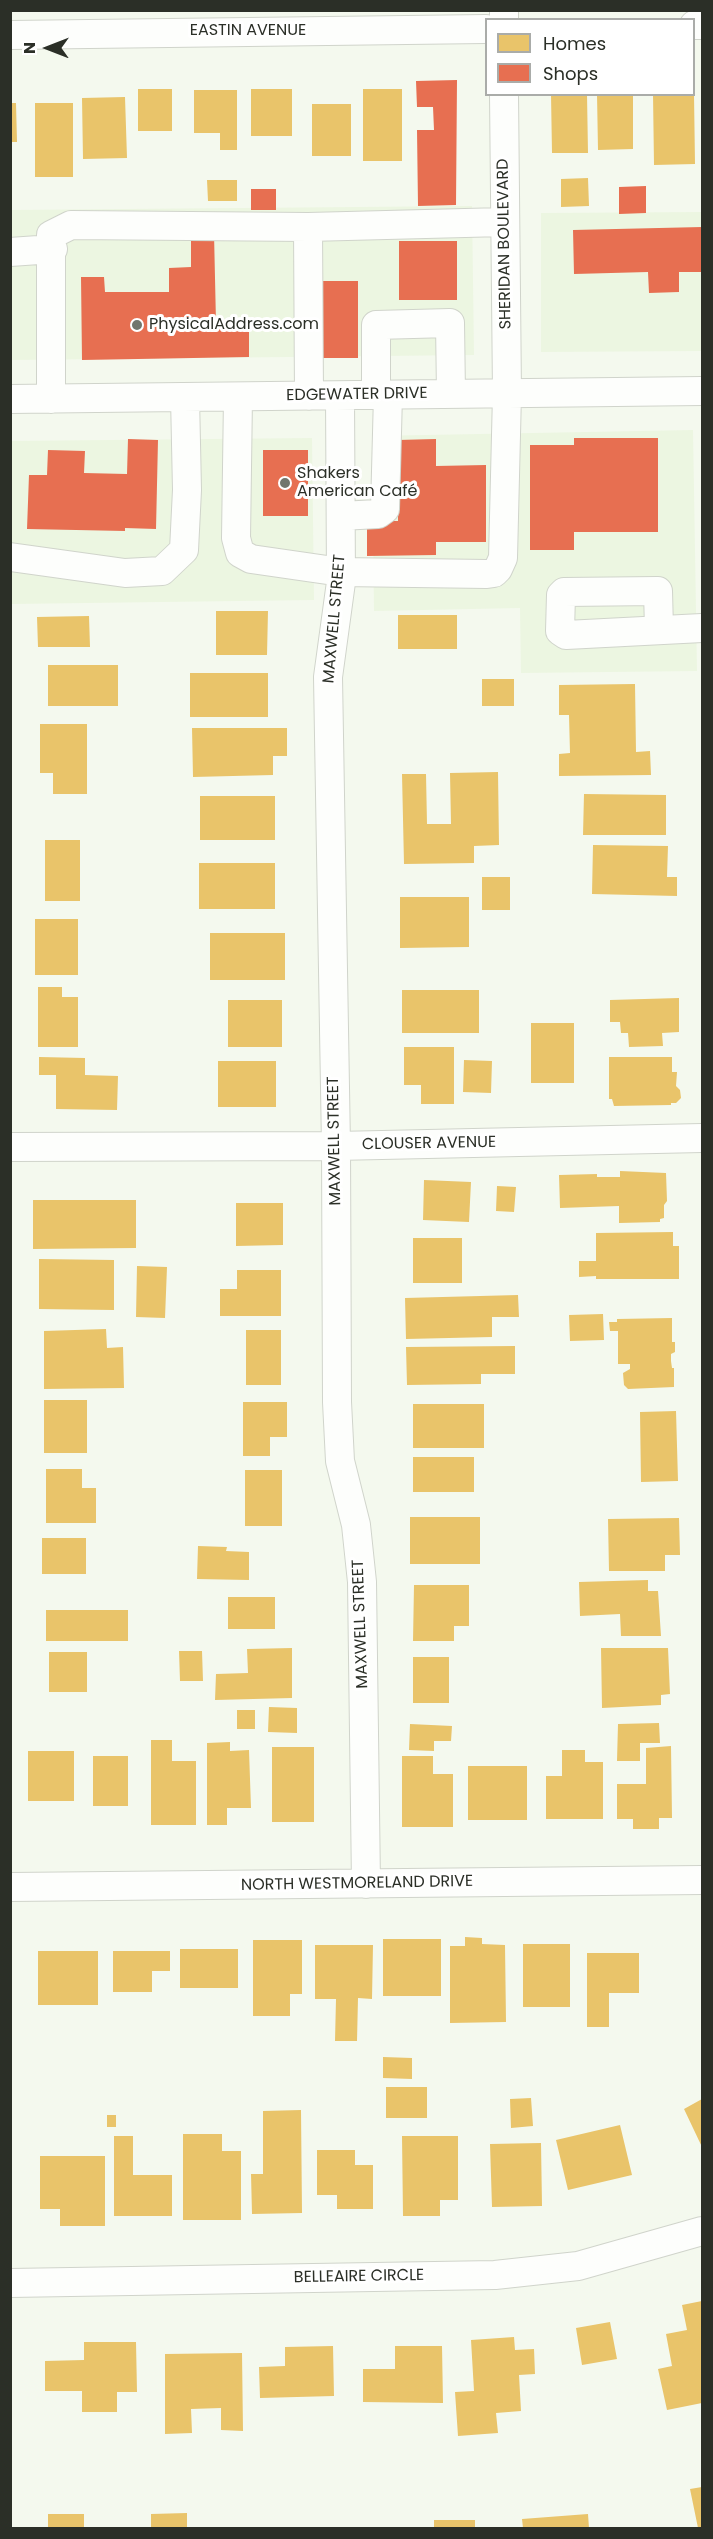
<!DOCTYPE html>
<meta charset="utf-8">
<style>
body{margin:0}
#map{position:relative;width:713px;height:2539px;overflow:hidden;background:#f4f9ee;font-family:Poppins,sans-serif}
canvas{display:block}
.frame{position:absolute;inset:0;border:12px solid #2b2f27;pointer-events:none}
.legend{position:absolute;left:485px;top:18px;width:210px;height:78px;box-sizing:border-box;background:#fff;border:2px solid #aaaca9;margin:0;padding:8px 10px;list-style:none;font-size:18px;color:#2b2f27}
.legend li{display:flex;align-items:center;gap:12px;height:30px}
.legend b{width:30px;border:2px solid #aaaca9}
.north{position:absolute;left:18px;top:18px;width:60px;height:60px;-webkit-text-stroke:4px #fff;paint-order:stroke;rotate:270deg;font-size:16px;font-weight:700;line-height:24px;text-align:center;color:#2b2f27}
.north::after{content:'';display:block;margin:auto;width:21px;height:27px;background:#2b2f27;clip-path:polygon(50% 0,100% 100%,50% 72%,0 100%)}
</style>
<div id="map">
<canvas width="713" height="2539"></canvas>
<div class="frame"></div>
<ul class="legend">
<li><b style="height:16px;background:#e9c46a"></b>Homes</li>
<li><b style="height:16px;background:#e76f51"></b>Shops</li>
</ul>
<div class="north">N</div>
</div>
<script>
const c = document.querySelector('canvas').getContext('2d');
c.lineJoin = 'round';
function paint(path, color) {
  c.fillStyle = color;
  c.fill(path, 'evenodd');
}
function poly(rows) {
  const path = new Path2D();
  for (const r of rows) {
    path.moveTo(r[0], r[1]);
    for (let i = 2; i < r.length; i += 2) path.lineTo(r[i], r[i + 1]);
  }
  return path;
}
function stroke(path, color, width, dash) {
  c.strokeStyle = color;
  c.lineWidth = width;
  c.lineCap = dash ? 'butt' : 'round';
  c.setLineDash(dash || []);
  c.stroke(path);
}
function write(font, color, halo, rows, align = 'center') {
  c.font = font + ' Poppins,sans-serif';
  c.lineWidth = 6;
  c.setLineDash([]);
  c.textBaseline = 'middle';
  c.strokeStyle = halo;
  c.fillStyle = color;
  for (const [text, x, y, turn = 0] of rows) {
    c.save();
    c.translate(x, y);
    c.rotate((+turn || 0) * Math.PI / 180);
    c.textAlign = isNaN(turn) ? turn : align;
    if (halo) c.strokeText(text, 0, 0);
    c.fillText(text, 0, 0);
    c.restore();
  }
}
const built = poly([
 [472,206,474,355,11,360,10,210],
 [702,212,702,351,541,352,541,213],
 [693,430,697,671,521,673,520,608,374,611,372,436],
 [312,438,314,600,11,604,10,441]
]);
const homes = poly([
 [138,89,172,89,172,131,138,131],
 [251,89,292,89,292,136,251,136],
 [363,89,402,89,402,161,363,161],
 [194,90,237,90,237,150,220,150,220,133,194,133],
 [551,94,587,94,588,153,552,153],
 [597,94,633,94,633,149,598,150],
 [653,94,694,94,695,164,654,165],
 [125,97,127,158,83,159,82,98],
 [10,103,16,103,17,142,10,142],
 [35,103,73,103,73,177,35,177],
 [312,104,351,104,351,156,312,156],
 [588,178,589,206,561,207,561,179],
 [207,180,237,180,237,201,208,201],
 [216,611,268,611,267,655,216,655],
 [398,615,457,615,457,649,398,649],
 [89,616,90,647,38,647,37,617],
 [48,665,118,665,118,706,48,706],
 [190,673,268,673,268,717,190,717],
 [482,679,514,679,514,706,482,706],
 [635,684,636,752,650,751,651,775,559,776,559,754,570,753,569,715,559,715,559,685],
 [40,724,87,724,87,794,53,794,53,773,40,773],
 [192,728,287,728,287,756,273,756,273,775,193,777],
 [498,772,499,845,474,846,474,863,404,864,402,774,426,774,427,824,451,824,450,773],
 [584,794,666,795,666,835,583,835],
 [200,796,275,796,275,840,200,840],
 [45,840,80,840,80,901,45,901],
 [593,845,668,846,667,877,677,877,677,896,592,894],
 [199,863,275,863,275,909,199,909],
 [482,877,510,877,510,910,482,910],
 [400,897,469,897,469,947,400,948],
 [35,919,78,919,78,975,35,975],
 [210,933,285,933,285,980,210,980],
 [38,987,62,987,62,997,78,997,78,1047,38,1047],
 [402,990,479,990,479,1033,402,1033],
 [679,998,679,1032,662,1033,663,1046,629,1047,628,1033,621,1033,620,1022,610,1022,610,1000],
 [228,1000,282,1000,282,1047,228,1047],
 [531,1023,574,1023,574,1083,531,1083],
 [404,1047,454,1047,454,1104,421,1104,421,1085,404,1085],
 [39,1057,85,1058,85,1075,118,1076,117,1110,56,1109,56,1075,39,1075],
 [609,1057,672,1057,672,1072,677,1072,676,1086,680,1090,681,1098,676,1103,671,1103,671,1105,614,1106,612,1099,609,1099],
 [464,1060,492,1061,491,1093,463,1092],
 [218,1061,276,1061,276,1107,218,1107],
 [620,1171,666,1173,667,1201,664,1205,664,1218,660,1219,660,1222,619,1223,619,1206,560,1208,559,1175,597,1174,597,1177,620,1177],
 [424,1180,471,1182,469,1222,423,1220],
 [497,1186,516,1187,514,1212,496,1211],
 [33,1200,136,1200,136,1248,33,1249],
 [236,1203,283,1203,283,1245,236,1246],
 [673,1232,673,1246,679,1246,679,1279,596,1279,596,1276,579,1277,579,1261,596,1261,596,1233],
 [413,1238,462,1238,462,1283,413,1283],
 [39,1259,114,1260,114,1310,39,1309],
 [137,1266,167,1267,165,1318,136,1317],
 [237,1270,281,1270,281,1316,220,1316,220,1289,237,1289],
 [518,1295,519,1317,492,1317,492,1337,406,1339,405,1298],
 [603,1314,604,1340,570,1341,569,1315],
 [672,1318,672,1342,675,1342,675,1352,671,1354,671,1361,672,1368,674,1368,674,1387,628,1389,624,1385,623,1373,630,1369,630,1364,618,1364,618,1331,610,1331,609,1322,617,1322,617,1319],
 [106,1329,107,1348,123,1347,124,1388,44,1389,44,1331],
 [246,1330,281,1330,281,1385,246,1385],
 [515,1346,515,1374,481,1374,481,1384,407,1385,406,1347],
 [44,1400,87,1400,87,1453,44,1453],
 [243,1402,287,1402,287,1437,270,1437,270,1456,243,1456],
 [413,1404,484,1404,484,1448,413,1448],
 [676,1411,678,1481,641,1482,640,1412],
 [413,1457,474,1457,474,1492,413,1492],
 [46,1469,82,1469,82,1488,96,1488,96,1523,46,1523],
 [245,1470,282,1470,282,1526,245,1526],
 [410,1517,480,1517,480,1564,410,1564],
 [679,1518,680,1555,665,1555,665,1571,609,1571,608,1519],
 [42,1538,86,1538,86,1574,42,1574],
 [198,1546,227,1547,226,1551,249,1552,249,1580,197,1579],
 [648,1580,648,1591,658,1591,661,1636,621,1636,620,1614,580,1616,579,1582],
 [414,1585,469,1585,469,1626,454,1626,454,1641,413,1641],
 [228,1597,275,1597,275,1629,228,1629],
 [46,1610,128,1610,128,1641,46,1641],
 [292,1648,292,1698,215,1700,216,1674,248,1673,247,1649],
 [601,1648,668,1648,670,1694,661,1695,661,1705,602,1708],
 [179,1651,202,1651,203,1681,180,1681],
 [49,1652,87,1652,87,1692,49,1692],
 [413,1657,449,1657,449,1703,413,1703],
 [269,1707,297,1708,297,1733,268,1732],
 [237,1710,255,1710,255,1729,237,1729],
 [659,1723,660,1743,640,1743,640,1761,617,1761,618,1724],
 [410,1724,452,1726,451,1741,434,1741,434,1751,409,1750],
 [151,1740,172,1740,172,1761,196,1761,196,1825,151,1825],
 [230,1742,230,1751,249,1750,251,1808,227,1808,227,1825,207,1825,207,1743],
 [671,1746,672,1818,659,1818,659,1829,633,1829,633,1819,617,1819,617,1784,646,1784,646,1748],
 [272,1747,314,1747,314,1822,272,1822],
 [562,1750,585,1750,585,1762,603,1762,603,1819,546,1819,546,1776,562,1776],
 [28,1751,74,1751,74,1801,28,1801],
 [93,1756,128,1756,128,1806,93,1806],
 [402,1756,433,1756,433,1774,453,1774,453,1827,402,1827],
 [468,1766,527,1766,527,1820,468,1820],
 [465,1937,482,1938,482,1944,505,1945,506,2022,450,2023,450,1946,465,1946],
 [383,1939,441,1939,441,1996,383,1996],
 [253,1940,302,1940,302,1994,290,1994,290,2016,253,2016],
 [523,1944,570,1944,570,2007,523,2007],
 [315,1945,373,1945,372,1999,358,1998,357,2041,335,2041,336,1999,315,1999],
 [180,1949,238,1949,238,1988,180,1988],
 [38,1951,98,1951,98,2005,38,2005],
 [113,1951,170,1951,170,1971,152,1971,152,1992,113,1992],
 [587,1953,639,1953,639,1993,609,1993,609,2027,587,2027],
 [383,2057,412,2058,412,2079,383,2078],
 [386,2087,427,2087,427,2118,386,2118],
 [531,2098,533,2126,511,2128,510,2099],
 [702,2099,702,2147,684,2109],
 [301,2110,302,2213,252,2214,251,2174,263,2174,263,2111],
 [107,2115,116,2115,116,2127,107,2127],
 [620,2125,632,2175,568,2190,556,2140],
 [183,2134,222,2134,222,2151,241,2151,241,2220,183,2220],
 [114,2136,133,2136,133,2175,172,2175,172,2216,114,2216],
 [402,2136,458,2136,458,2200,440,2200,440,2216,403,2216],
 [541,2143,542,2206,492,2207,490,2144],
 [317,2150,355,2150,355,2165,373,2165,373,2209,337,2209,337,2195,317,2195],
 [40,2156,105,2156,105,2226,60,2226,60,2209,40,2209],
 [702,2301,702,2403,667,2410,658,2369,672,2366,666,2334,687,2330,682,2305],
 [610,2322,617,2359,582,2365,576,2328],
 [514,2337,515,2350,534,2349,535,2374,519,2375,521,2411,496,2413,498,2433,458,2436,455,2392,474,2391,471,2340],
 [84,2342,136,2342,137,2392,117,2392,117,2412,82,2412,82,2391,45,2391,45,2361,84,2360],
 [333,2346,334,2396,260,2398,259,2367,285,2366,285,2347],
 [395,2346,442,2346,443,2403,363,2402,363,2369,395,2369],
 [242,2353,243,2431,221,2430,221,2408,191,2409,192,2433,165,2434,165,2354],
 [702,2487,702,2528,698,2528,690,2489],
 [187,2513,187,2528,151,2528,151,2514],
 [48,2514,84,2514,84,2528,48,2528],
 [588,2514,589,2528,523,2528,522,2519],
 [434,2520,475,2520,475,2528,434,2528]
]);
const shops = poly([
 [457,80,456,205,418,206,417,130,434,130,433,107,417,107,416,81],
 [646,186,646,213,619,214,619,187],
 [251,189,276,189,276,210,251,210],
 [702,227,702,272,679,272,679,292,649,293,648,272,574,274,573,230],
 [214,233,216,323,249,322,249,357,82,360,81,277,104,277,105,292,169,292,169,268,191,267,191,234],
 [399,241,457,241,457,300,399,300],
 [318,281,358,281,358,358,318,358],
 [574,438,658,438,658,532,574,532,574,550,530,550,530,445,574,445],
 [128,439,158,440,156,529,125,528,125,531,27,529,29,475,47,475,48,450,85,451,84,473,127,474],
 [436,439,436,466,486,465,486,542,436,542,436,555,367,556,367,521,398,521,398,440],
 [263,450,308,450,308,516,263,516]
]);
const minor = poly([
 [504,10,504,20],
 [694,25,702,25],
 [10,35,486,29],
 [308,227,309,396],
 [10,252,53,249],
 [376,395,376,325,450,323,451,394],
 [340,396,341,582,328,677,336,1146,337,1402,340,1461,356,1525,362,1582,366,1884],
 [238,397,236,538,240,553,251,559,341,572,487,574,494,573,498,569,503,558,507,394,504,94],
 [10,399,702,391],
 [51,399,51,235,71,225,308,227,504,222],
 [341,516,378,514,385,509,388,395],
 [10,557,125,573,162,571,184,550,187,490,185,397],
 [659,629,658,591,564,592,561,595,560,631,566,635,702,628],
 [10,1147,336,1146,702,1138],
 [10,1887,702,1880],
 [10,2283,495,2275,578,2266,702,2231]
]);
const markers = [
 [137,325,6,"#71766d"],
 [285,483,6,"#71766d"]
];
const streetNames = [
 ["EASTIN AVENUE",248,31],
 ["SHERIDAN BOULEVARD",505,244,-91],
 ["EDGEWATER DRIVE",357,395,-1],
 ["MAXWELL STREET",335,619,-85],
 ["MAXWELL STREET",335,1141,-91],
 ["CLOUSER AVENUE",429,1144,-1],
 ["MAXWELL STREET",361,1624,-92],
 ["NORTH WESTMORELAND DRIVE",357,1884,-1],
 ["BELLEAIRE CIRCLE",359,2277,-1]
];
const poiNames = [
 ["PhysicalAddress.com",149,325],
 ["Shakers",297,474],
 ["American Café",297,492]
];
paint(built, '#ecf6e1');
paint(homes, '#e9c46a');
paint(shops, '#e76f51');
stroke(minor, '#d0d4cb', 30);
stroke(minor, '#fdfefc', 28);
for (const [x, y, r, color] of markers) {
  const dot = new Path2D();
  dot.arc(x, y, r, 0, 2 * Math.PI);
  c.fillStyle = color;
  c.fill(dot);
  stroke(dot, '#fff', 2);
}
write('16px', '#2b2f27', '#fff', streetNames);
write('16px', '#2b2f27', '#fff', poiNames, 'left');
</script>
